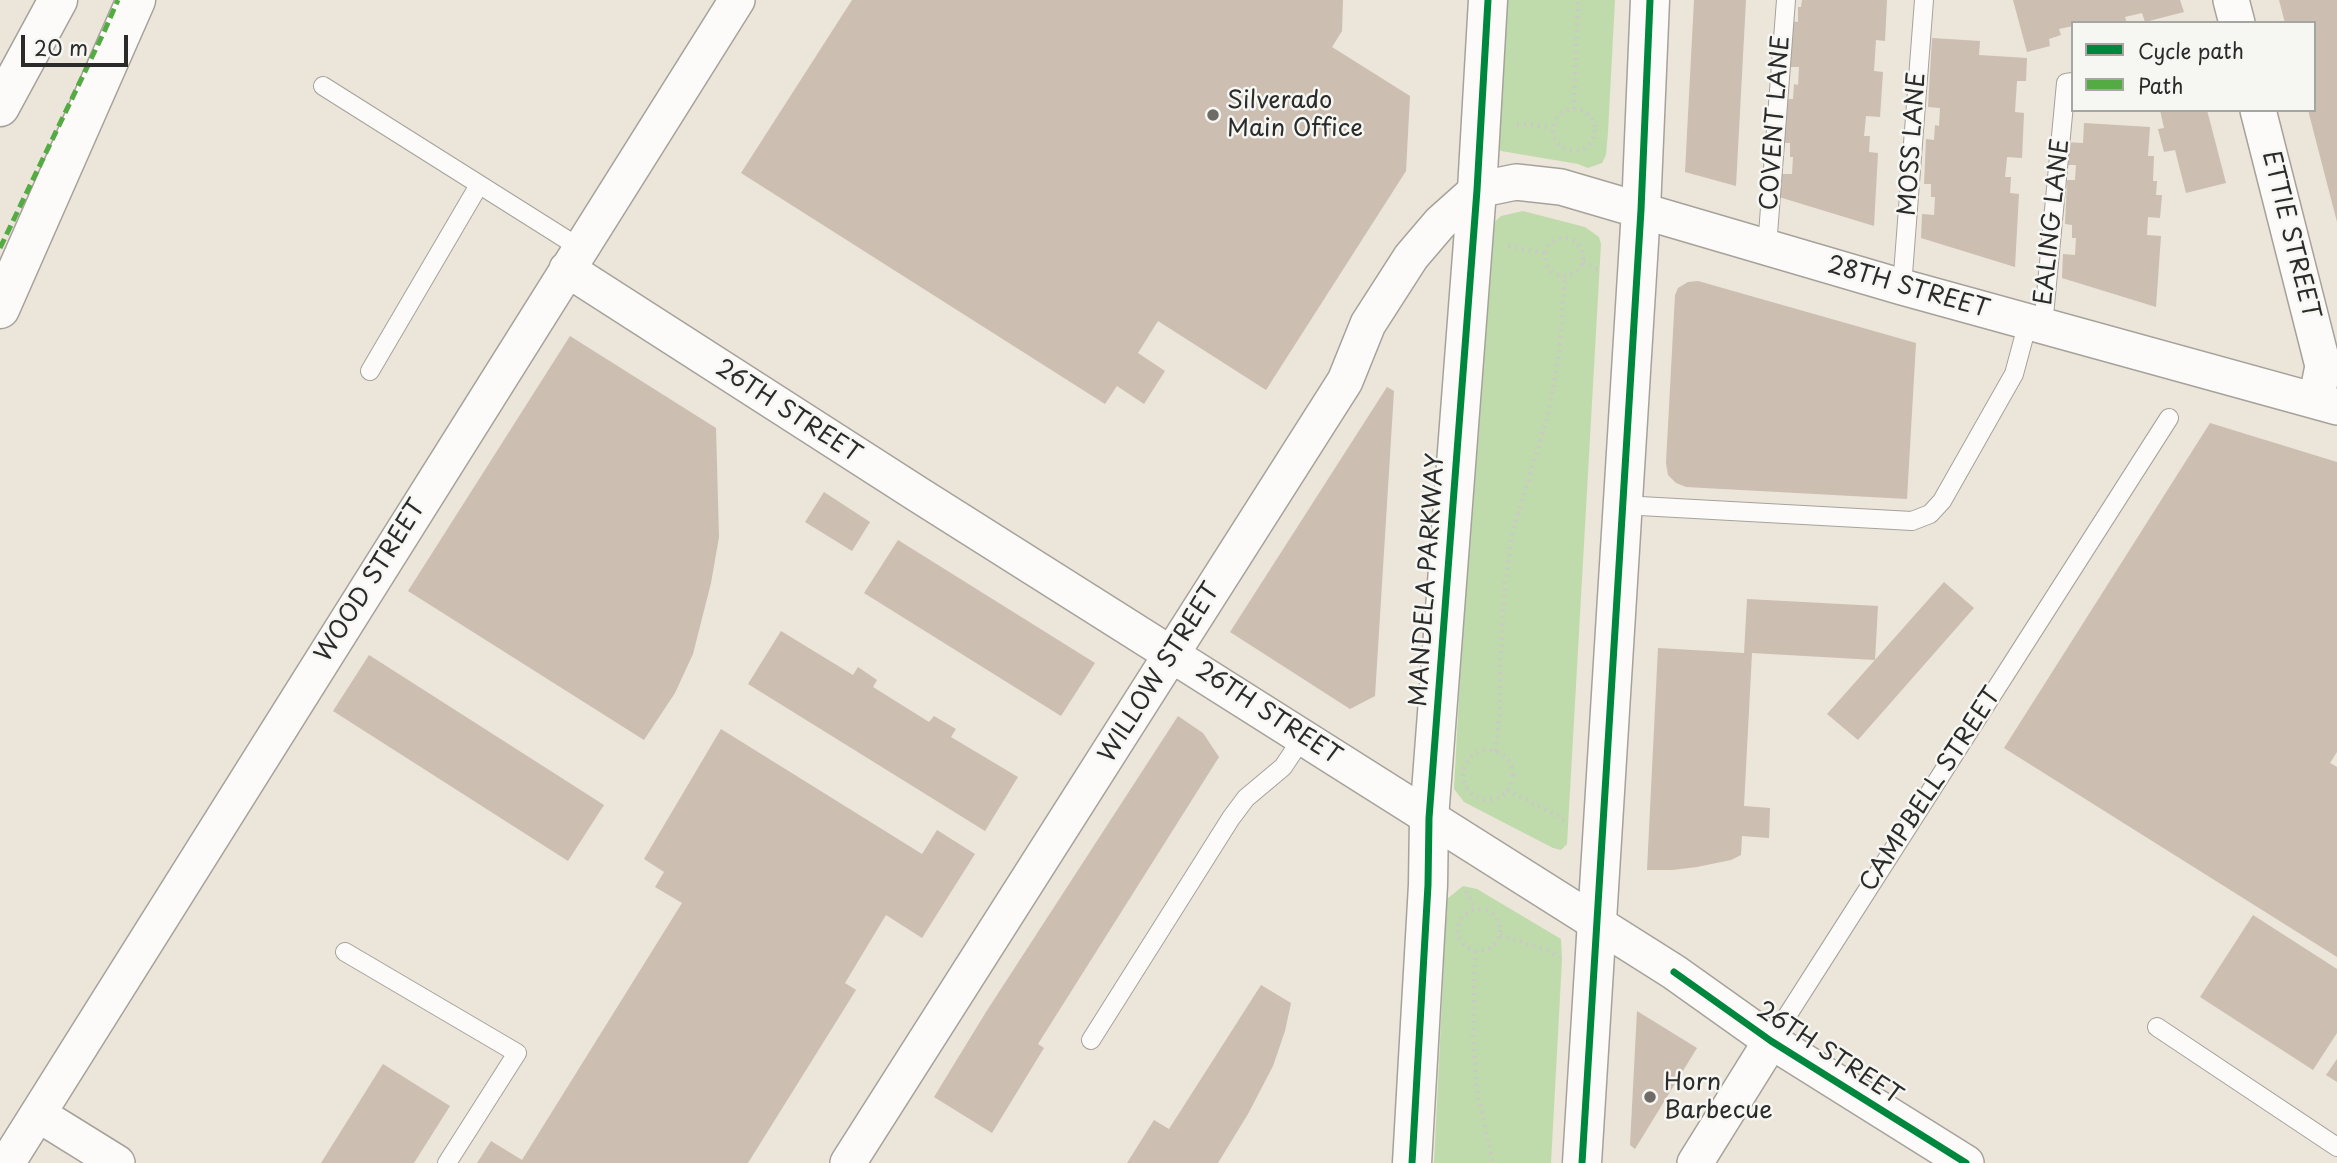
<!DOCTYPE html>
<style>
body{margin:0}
#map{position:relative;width:2337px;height:1163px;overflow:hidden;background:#ece5d9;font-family:"Playpen Sans",sans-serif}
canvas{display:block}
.legend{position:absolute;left:2071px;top:21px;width:245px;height:91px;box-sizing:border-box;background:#f6f6f2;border:2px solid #a5a5a2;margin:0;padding:9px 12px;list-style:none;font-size:21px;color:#2b2b2b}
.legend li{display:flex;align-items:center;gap:14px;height:35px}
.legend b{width:35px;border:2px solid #a5a5a2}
.scale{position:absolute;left:21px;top:35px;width:107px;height:32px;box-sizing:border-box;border:4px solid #2b2b2b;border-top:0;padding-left:9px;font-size:21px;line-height:24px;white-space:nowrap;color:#2b2b2b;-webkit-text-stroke:5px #f6f6f2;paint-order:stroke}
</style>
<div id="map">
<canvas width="2337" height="1163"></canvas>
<ul class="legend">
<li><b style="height:9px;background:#00873e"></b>Cycle path</li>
<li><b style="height:9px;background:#54ab44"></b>Path</li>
</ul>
<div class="scale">20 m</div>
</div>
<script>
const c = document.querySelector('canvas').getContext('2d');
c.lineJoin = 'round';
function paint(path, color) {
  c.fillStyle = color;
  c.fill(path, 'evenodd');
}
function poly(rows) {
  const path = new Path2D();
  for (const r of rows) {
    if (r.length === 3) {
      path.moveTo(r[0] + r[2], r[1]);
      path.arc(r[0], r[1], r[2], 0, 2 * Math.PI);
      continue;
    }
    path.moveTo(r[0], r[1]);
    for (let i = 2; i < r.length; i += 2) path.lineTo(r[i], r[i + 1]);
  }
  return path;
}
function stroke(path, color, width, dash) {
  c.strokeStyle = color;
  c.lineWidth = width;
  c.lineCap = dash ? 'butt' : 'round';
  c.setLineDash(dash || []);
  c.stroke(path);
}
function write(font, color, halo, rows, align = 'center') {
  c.font = font + ' "Playpen Sans",sans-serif';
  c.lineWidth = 5;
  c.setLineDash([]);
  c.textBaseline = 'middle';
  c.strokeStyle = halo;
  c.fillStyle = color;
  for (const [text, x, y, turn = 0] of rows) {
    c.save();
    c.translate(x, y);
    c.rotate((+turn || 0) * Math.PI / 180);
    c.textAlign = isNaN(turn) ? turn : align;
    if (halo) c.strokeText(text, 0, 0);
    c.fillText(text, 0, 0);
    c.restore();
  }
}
const green = poly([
 [1498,0,1615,0,1608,132,1606,155,1602,163,1588,168,1578,164,1501,151,1492,146],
 [1523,211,1585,227,1599,237,1601,244,1567,844,1561,850,1553,848,1464,802,1454,789,1475,394,1489,227,1501,216],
 [1463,886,1477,889,1561,939,1562,960,1551,1163,1434,1163,1447,899]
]);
const building = poly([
 [852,0,1343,0,1342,31,1332,47,1410,96,1406,171,1266,390,1158,321,1138,353,1165,371,1144,404,1117,386,1105,404,741,173],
 [1694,0,1746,0,1736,186,1685,172],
 [1802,0,1887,0,1885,41,1876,40,1874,71,1883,72,1880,117,1866,116,1864,136,1870,136,1869,152,1878,153,1874,226,1779,197,1781,174,1792,174,1793,157,1790,157,1790,143,1782,143,1785,99,1793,99,1794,84,1798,85,1799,67,1786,67,1789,21,1798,22,1798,7,1801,7],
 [2013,0,2180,0,2184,12,2145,22,2142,13,2125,17,2127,23,2073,23,2073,26,2059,29,2061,35,2049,39,2050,46,2027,52],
 [2279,0,2337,0,2337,222,2308,110,2314,110,2314,23,2285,23],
 [1932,38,1980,41,1979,55,2027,58,2026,81,2017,81,2015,112,2024,113,2022,158,2007,157,2005,177,2011,177,2010,193,2019,194,2015,267,1921,238,1922,214,1934,215,1935,197,1931,197,1931,184,1924,184,1926,139,1934,140,1935,125,1939,126,1940,108,1928,107],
 [2160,110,2207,110,2226,183,2186,193,2175,150,2164,152,2158,129,2164,128],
 [2084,123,2150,127,2148,156,2154,156,2153,181,2157,181,2156,195,2162,195,2160,218,2148,217,2147,235,2161,236,2156,307,2062,278,2063,254,2075,255,2076,238,2072,238,2072,225,2065,224,2067,180,2075,180,2076,165,2065,165,2066,142,2083,143],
 [1698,281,1916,343,1907,499,1686,487,1676,483,1668,475,1666,463,1675,295,1678,288,1688,282],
 [570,336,716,428,719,537,711,583,693,654,675,693,644,740,408,591],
 [1387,387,1394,391,1375,696,1350,709,1230,632],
 [2210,423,2337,462,2337,752,2330,763,2337,767,2337,957,2004,748],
 [824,492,870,522,852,551,805,522],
 [898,540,1095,663,1061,716,864,593],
 [1944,582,1974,608,1858,740,1827,714],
 [1747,599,1878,606,1875,660,1752,653,1744,806,1770,808,1769,838,1742,836,1741,855,1731,860,1697,867,1672,870,1647,870,1658,648,1744,653],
 [781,631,853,675,858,667,877,680,873,687,929,722,934,716,956,729,951,737,1018,777,985,831,748,684],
 [369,655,604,805,568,861,333,711],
 [1178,716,1203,733,1219,757,1038,1044,1044,1048,992,1133,934,1097,986,1012],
 [721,729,922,854,937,830,975,854,922,938,886,915,845,983,856,990,748,1163,477,1163,491,1141,522,1160,682,903,655,887,664,872,644,859],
 [2253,915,2337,969,2337,1033,2313,1070,2200,997],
 [1261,985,1291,1003,1285,1031,1273,1066,1248,1114,1218,1163,1127,1163,1154,1120,1169,1129],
 [1637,1011,1697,1048,1635,1149,1630,1145],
 [2337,1059,2337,1082,2326,1075],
 [383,1064,450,1106,414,1163,321,1163]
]);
const path = poly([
 [1574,130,21],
 [1574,109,1578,0],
 [1517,125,1527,124,1552,128],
 [1564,257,19],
 [1508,246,1545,253],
 [1583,262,1601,271],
 [1488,775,25],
 [1495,751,1500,711,1500,670,1505,582,1513,531,1548,415,1559,355,1565,277],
 [1507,790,1560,817,1566,823],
 [1466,891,1476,909],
 [1479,930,21],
 [1500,935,1546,950,1560,957],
 [1475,951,1473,1038,1477,1090,1493,1163]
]);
const lane = poly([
 [323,86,580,248],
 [1767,247,1786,0],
 [1902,287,1924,0],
 [2043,326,2066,83,2073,82],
 [370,371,479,185],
 [1622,505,1912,521,1930,514,1942,501,2014,374,2028,322],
 [345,952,517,1053,447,1163],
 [2157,1027,2337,1147],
 [1091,1040,1231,818,1246,798,1283,767,1303,737],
 [1771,1041,2169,418]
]);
const street = poly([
 [2231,0,2237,23],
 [2258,110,2323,366,2316,401],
 [567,269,919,495,1674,972,1771,1041,1966,1163],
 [38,1114,117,1163],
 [7,1163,737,0],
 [848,1163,1345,381,1368,324,1411,257,1440,223,1477,190,1516,182,1561,187,1902,287,2337,407],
 [1695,1163,1771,1041]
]);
const secondary = poly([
 [1412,1163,1428,885,1429,818,1477,190,1488,0],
 [1582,1163,1641,210,1650,0]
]);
const highway = poly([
 [0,107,58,0],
 [0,309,136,0]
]);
const quiet = poly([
 [0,248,104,32,118,0]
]);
const cycleway = poly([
 [1674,972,1771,1041,1966,1163],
 [1412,1163,1428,885,1429,818,1477,190,1488,0],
 [1582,1163,1641,210,1650,0]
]);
const markers = [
 [1213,115,7,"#6f6c68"],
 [1650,1097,7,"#6f6c68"]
];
const poiNames = [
 ["Silverado",1227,101],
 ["Main Office",1227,129],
 ["Horn",1664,1083],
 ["Barbecue",1664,1111]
];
const streetNames = [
 ["COVENT LANE",1776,123,-86],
 ["MOSS LANE",1913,144,-86],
 ["EALING LANE",2053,222,-84],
 ["ETTIE STREET",2290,235,76],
 ["28TH STREET",1908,288,16],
 ["26TH STREET",788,412,33],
 ["MANDELA PARKWAY",1428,580,-86],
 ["WOOD STREET",371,581,-58],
 ["WILLOW STREET",1160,673,-58],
 ["26TH STREET",1268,714,33],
 ["CAMPBELL STREET",1931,790,-57],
 ["26TH STREET",1829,1054,33]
];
paint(green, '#c0dbab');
paint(building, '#ccbeb1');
stroke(lane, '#a6a29b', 20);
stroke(street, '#a6a29b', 38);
stroke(secondary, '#a6a29b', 41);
stroke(highway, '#a6a29b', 41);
stroke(path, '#cac9c6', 4.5, [2, 5]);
stroke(lane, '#fcfbf9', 18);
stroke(street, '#fcfbf9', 35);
stroke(secondary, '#fcfbf9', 38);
stroke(highway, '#fcfbf9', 38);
stroke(quiet, '#54ab44', 5, [10, 5]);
stroke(cycleway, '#00873e', 7);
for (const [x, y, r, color] of markers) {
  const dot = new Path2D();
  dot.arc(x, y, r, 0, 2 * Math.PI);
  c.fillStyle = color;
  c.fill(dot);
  stroke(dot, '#f6f6f2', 2.5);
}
write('24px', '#2b2b2b', '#f6f6f2', poiNames, 'left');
write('24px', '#2b2b2b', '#f6f6f2', streetNames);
</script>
